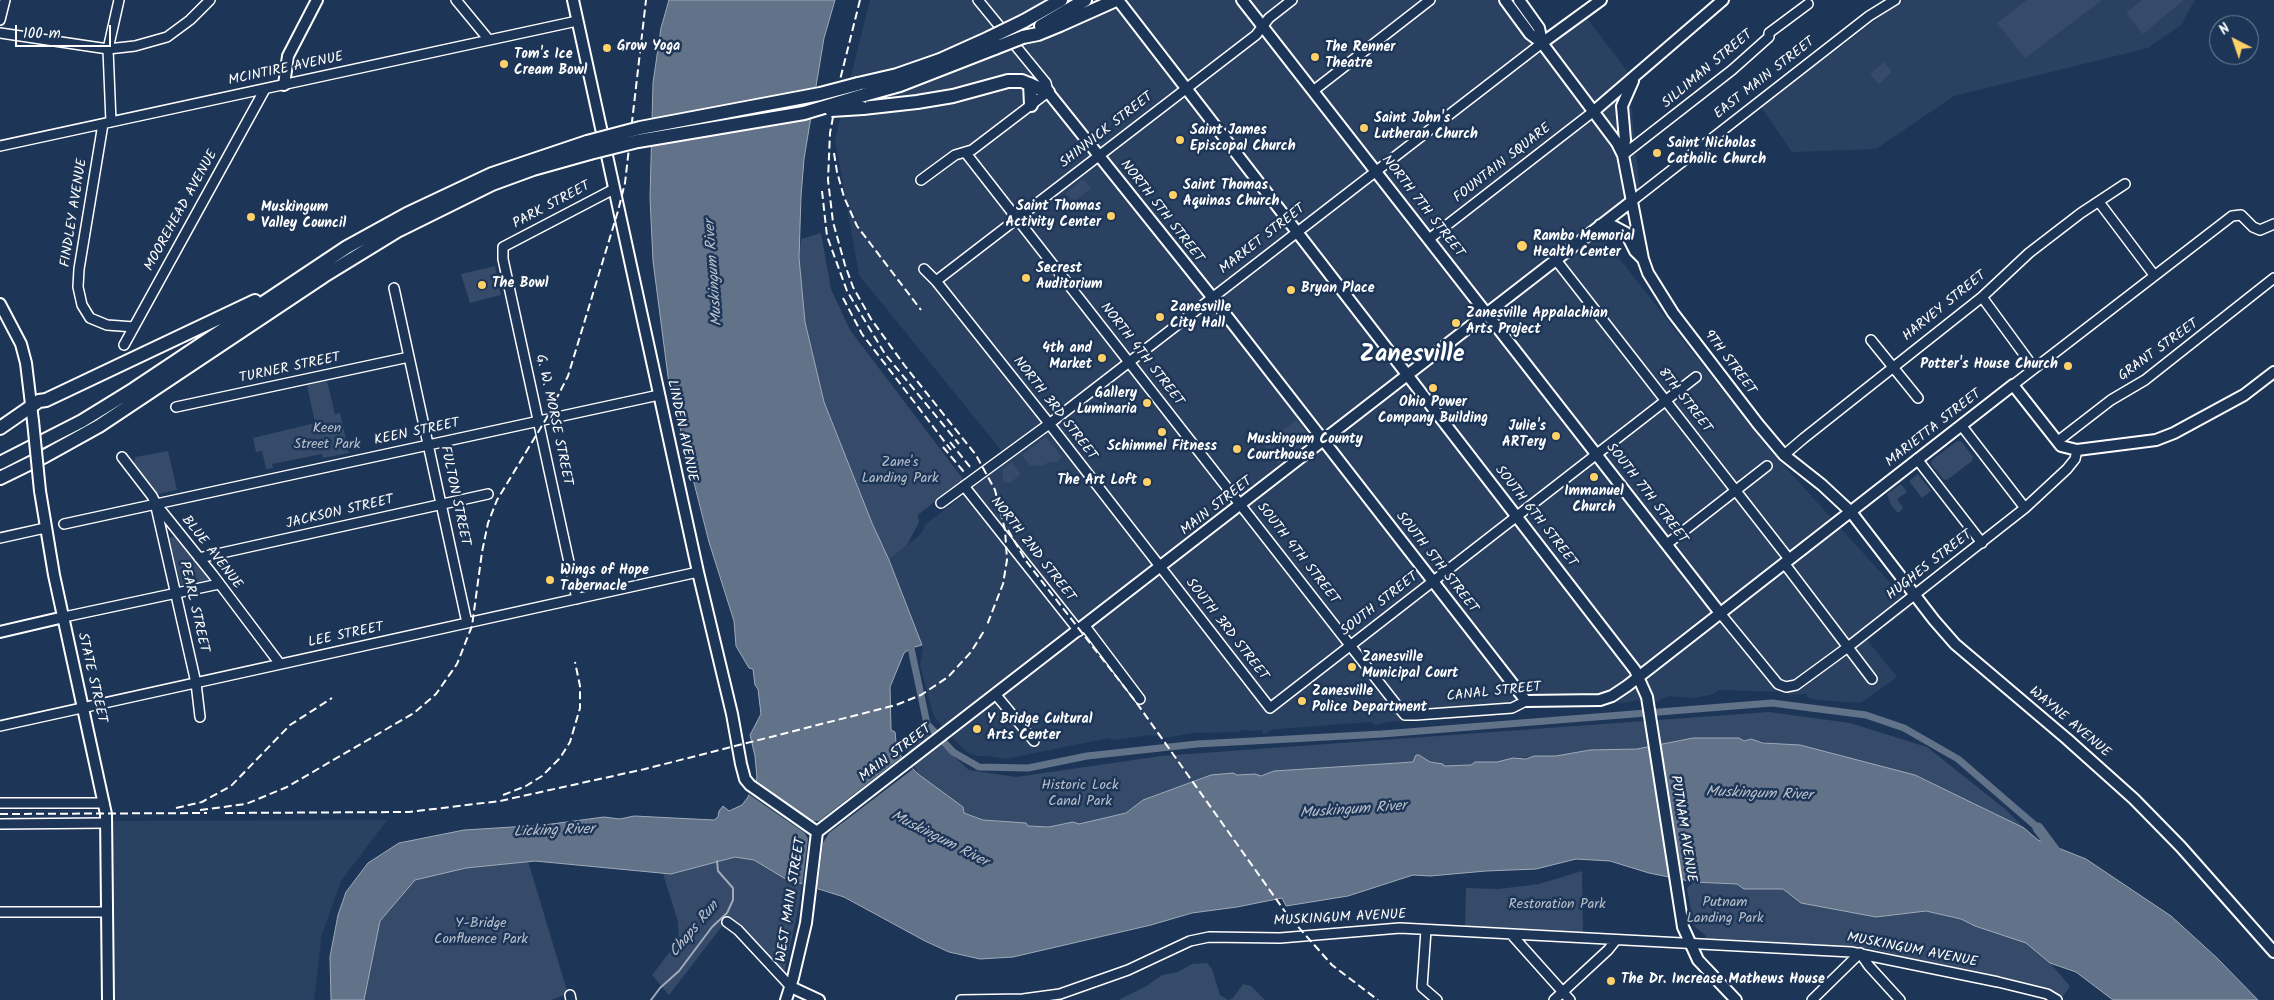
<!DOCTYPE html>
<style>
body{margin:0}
#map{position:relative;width:2274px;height:1000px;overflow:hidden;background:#1d3557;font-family:Kalam,sans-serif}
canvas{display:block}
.north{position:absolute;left:2209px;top:15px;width:50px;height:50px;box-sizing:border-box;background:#1d3557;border:1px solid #77869a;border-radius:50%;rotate:319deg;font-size:14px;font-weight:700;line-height:20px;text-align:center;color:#fff}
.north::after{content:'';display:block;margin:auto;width:18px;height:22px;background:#ffd166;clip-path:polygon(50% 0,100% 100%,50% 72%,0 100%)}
.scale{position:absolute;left:15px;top:25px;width:96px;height:22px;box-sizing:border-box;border:2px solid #fff;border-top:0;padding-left:6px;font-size:15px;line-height:18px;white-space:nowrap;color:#fff;-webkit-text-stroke:4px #1d3557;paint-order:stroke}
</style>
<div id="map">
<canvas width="2274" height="1000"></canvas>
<div class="north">N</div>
<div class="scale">100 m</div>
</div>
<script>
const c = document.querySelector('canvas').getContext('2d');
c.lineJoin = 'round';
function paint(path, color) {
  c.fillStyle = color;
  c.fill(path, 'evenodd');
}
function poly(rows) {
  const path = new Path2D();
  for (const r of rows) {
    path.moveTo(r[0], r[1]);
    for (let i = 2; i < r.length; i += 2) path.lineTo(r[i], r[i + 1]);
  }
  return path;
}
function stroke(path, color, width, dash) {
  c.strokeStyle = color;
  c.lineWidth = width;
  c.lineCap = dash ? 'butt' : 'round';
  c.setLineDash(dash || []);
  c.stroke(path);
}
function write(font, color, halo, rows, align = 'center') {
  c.font = font + ' Kalam,sans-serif';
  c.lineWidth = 5;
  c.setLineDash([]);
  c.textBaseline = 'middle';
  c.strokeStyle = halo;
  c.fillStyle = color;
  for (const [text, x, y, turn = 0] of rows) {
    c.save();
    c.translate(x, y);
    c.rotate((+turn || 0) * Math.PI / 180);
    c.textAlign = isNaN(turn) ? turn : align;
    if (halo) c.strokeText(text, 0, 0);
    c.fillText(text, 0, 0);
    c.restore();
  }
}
const built = poly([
 [870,0,1523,0,1548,31,1580,9,1628,72,1641,201,1601,235,1767,447,1912,607,1867,640,1897,677,1861,703,1817,700,1808,698,1806,694,1791,695,1783,692,1719,690,1711,695,1692,698,1669,696,1660,699,1658,702,1638,700,1625,703,1611,702,1605,705,1522,707,1519,712,1389,722,1375,725,1371,722,1279,729,1269,730,1268,733,1263,734,1262,730,1253,731,1241,730,1239,732,1192,733,1166,738,1151,735,1113,740,1109,738,1006,759,988,756,977,756,968,753,942,727,933,714,920,665,923,648,889,560,920,535,926,524,1009,460,859,275,835,139],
 [1902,0,2195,0,2181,25,2148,48,1954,96,1876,149,1792,152,1761,107],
 [387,820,341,881,322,934,314,1000,112,1000,112,821]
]);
const green = poly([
 [2027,0,2102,0,2025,58,1997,23],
 [2142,0,2184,0,2143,34,2126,13],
 [1884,62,1892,72,1879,84,1870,74],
 [1083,179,1091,188,1073,202,1066,193],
 [821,233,831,289,850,330,963,479,918,515,919,522,907,545,889,560,872,523,824,402,805,322,799,258,801,239],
 [495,266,501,295,470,303,461,274],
 [327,381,335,414,340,413,349,453,323,458,322,454,272,464,273,468,266,469,262,451,256,452,253,438,315,423,307,385],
 [1296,420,1309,437,1305,443,1278,464,1264,445],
 [1046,437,1062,457,1057,462,1049,462,1041,466,1029,465,1022,455],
 [1957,441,1961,441,1973,457,1972,461,1947,480,1943,479,1931,464,1932,460],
 [168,451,177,490,157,494,134,464,135,457],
 [1012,462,1021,474,1010,483,1003,482,1003,469],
 [1918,474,1931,491,1922,498,1909,481],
 [1901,484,1907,492,1897,499,1903,508,1898,513,1891,505,1887,494],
 [176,536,198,563,210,580,181,586,169,538],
 [1769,712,1850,723,1927,747,2005,809,2024,828,1915,775,1751,739,1744,741,1739,738,1693,738,1637,749,1590,750,1556,756,1513,758,1497,762,1475,762,1471,765,1444,766,1443,764,1430,762,1419,755,1413,762,1274,771,1261,776,1255,774,1211,775,1143,800,1126,813,1079,824,1073,822,1049,827,1028,826,1026,823,983,820,964,813,963,807,918,774,906,747,925,731,969,770,1016,777,1161,756],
 [808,839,799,905,784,974,729,917,669,995,652,975,679,940,678,922,653,841],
 [528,861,568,994,551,1000,364,1000,380,921,415,880,466,868],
 [1582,871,1583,933,1465,927,1466,888,1499,889,1539,884],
 [1694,882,1737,884,1744,889,1783,889,1788,894,1876,917,1926,911,1961,919,1975,926,2026,943,2050,963,2070,986,2062,998,2043,990,1868,948,1705,939,1706,936,1694,926,1687,888],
 [1207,963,1212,969,1220,995,1228,1000,1118,1000,1145,987,1162,975,1178,972,1192,964],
 [1243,984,1251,986,1265,1000,1229,1000,1233,998]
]);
const water = poly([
 [669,0,835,0,824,38,804,159,801,196,799,258,805,322,824,402,872,523,889,560,922,645,911,648,904,653,890,687,891,730,895,732,897,752,918,774,963,807,964,813,983,820,1026,823,1028,826,1049,827,1073,822,1079,824,1126,813,1143,800,1211,775,1233,773,1237,775,1255,774,1261,776,1274,771,1413,762,1416,755,1419,755,1430,762,1443,764,1444,766,1471,765,1475,762,1497,762,1513,758,1526,759,1534,756,1556,756,1590,750,1637,749,1693,738,1739,738,1744,741,1751,739,1763,743,1800,745,1915,775,2024,828,2038,840,2086,859,2171,916,2216,957,2258,1000,2113,1000,2076,972,2050,963,2026,943,1975,926,1961,919,1926,911,1876,917,1801,903,1783,889,1744,889,1737,884,1694,882,1649,873,1610,861,1576,859,1536,869,1486,871,1430,876,1413,875,1348,896,1286,906,1282,898,1237,907,1192,913,1151,925,1013,957,980,959,949,952,925,941,844,897,784,878,754,860,735,857,671,874,535,861,466,868,415,880,380,921,364,1000,331,1000,330,957,338,915,346,892,368,863,399,843,464,830,544,825,604,817,620,819,634,816,714,820,718,817,719,811,723,806,729,811,742,805,748,797,757,778,755,756,750,735,761,714,758,689,755,685,753,669,749,668,736,646,734,621,709,542,669,384,653,261,650,198,653,83,661,28,669,0]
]);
const pier = poly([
 [903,756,913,769,829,833,823,843,817,891,802,886,808,839,805,833,747,793,754,779,812,821,819,821]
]);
const stream = poly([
 [651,1000,660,988,679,971,712,927,727,913,733,900,733,888,718,871,717,861]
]);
const canal = poly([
 [908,639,911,648,927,724,953,752,979,767,1028,768,1087,756,1197,744,1382,734,1772,703,1866,715,1904,728,1958,759,2038,828]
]);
const river = poly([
 [2038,828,2061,859]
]);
const minor = poly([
 [456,0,489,40],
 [0,20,5,0],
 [0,33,108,49,135,46,167,37,190,20,210,0],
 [1313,91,1430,0],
 [111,122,108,49,119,0],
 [103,124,79,269,78,287,82,305,90,318,107,325,134,327],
 [0,146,577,21],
 [965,152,1399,708,1405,715,1416,715,1512,708,1526,701],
 [1623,155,1732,70,1769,37,1769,33,1808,4],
 [921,180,955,155,972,150,1048,92,1046,83,978,0],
 [1632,201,1869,16,1895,0],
 [2099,202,2154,275],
 [1429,239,1594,111],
 [1556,260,1789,559],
 [924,269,936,281,1044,417,1270,708,1696,377],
 [936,281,1256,35,1269,18,1292,0],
 [394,288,467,623],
 [1982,297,2034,368],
 [1871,340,1918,398],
 [124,345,265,89],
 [2013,385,2232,216,2241,215,2253,227,2260,230,2274,224],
 [176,407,409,357],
 [1961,425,2025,508],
 [2058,441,2111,400,2145,380,2274,278],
 [1784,455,1804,438,1982,297,2029,253,2081,213,2125,184],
 [122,457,152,496,156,504,213,575,280,664],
 [1917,459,1982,543],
 [964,486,1079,631],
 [941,503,1049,424,1542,43],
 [156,507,196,683,200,717],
 [64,524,659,395],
 [0,538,45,528],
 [1667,544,1767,466],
 [199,558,488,494],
 [1784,563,1872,679],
 [577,599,503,259,503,247,614,189],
 [1720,613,1778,684,1786,687,1796,685,1848,647,2025,508,2067,469,2075,459,2077,450],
 [64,617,219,584],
 [1085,626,1140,699],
 [996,695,1034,741],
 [0,726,698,572],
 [0,803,104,803],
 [0,824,106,823],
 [0,912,106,912],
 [727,922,738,930,791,987],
 [1426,930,1422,987,1437,1000],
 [1511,934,1570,1000],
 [1860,953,1869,966,1900,1000],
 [570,995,571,1000],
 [961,1000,1023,999,1060,994,1128,970,1190,941,1209,937,1280,938,1400,928,1851,952,1998,982,2047,994,2057,1000],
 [1554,1000,1608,950,1616,940],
 [1812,1000,1860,953]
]);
const major = poly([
 [573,0,698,572,732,714,741,764,745,779,750,785,817,832],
 [1118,0,1635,670,1647,697,1683,927,1698,960,1736,1000],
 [1242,0,1720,613],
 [1505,0,1530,34,1542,43,1617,143,1623,155,1643,259,1648,273,1673,313,1758,424,1784,455,1822,485,1851,512,1934,620,1955,644,2067,739,2134,799,2181,847,2274,952],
 [1519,0,1539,28,1542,43],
 [1542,43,1601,0],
 [284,85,288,56,317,0],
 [1048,92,1212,297,1526,701,1600,700,1612,696,1627,686,2013,385,2061,446,2077,450,2156,440,2174,433,2244,395,2274,372],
 [1594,111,1723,0],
 [1623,155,1625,140,1622,106,1633,81],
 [1600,225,1613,226,1626,233,1635,251,1643,259],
 [0,304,21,344,26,363,33,421],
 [40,491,54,575,106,814,108,1000],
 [0,632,64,617],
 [817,832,1632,201],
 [791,987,819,1000],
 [786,1000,793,978,806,923,817,832]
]);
const highway = poly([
 [1024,21,1061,0],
 [1041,26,1085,0],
 [1023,37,1038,34,1060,25,1116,0],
 [858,84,897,75,940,60,989,38],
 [1030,84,1031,105],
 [864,95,900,85,995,48],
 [863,108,917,102,953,96,1008,81,1022,81,1048,92],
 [0,428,39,401,46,400,255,301],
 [0,463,82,421,134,389,347,247,407,214,492,174,587,142],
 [0,478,45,456,99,426,324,276,399,230,492,184,533,169,590,153]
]);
const rail = poly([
 [860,0,840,80,830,133,828,180,833,222,845,265,853,287,871,319,905,366,976,455,995,490,1005,530,1007,560,1003,584,987,625],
 [834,153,837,172,844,197,857,226,921,310],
 [822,191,827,236,847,291,885,354,959,444],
 [843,298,862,334,951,450],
 [950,442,970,467],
 [943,447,964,472],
 [1008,530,1026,561,1136,702,1286,913,1332,965,1378,1000],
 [949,676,971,652,984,631],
 [503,795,526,786,542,776,560,758,570,742,580,708,580,686,575,662],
 [176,808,202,802,231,786,290,725,332,698],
 [200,810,246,804,287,787,414,713,436,694,457,664,472,626,482,552,488,523,497,500,546,419,568,376,618,211,625,183,646,0],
 [225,813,409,812,500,801,645,769,896,705,921,695,948,677],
 [0,814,207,813]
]);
const majorBridge = poly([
 [33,421,40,491]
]);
const highwayBridge = poly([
 [989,38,1024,21],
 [995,48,1023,37],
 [831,110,863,108],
 [587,142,640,128,820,94,858,84],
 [590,153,638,141,804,113,864,95]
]);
const markers = [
 [607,48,5,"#ffd166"],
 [1315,57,5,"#ffd166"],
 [504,64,5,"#ffd166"],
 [1364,128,5,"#ffd166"],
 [1180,140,5,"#ffd166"],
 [1657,153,5,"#ffd166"],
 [1173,195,5,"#ffd166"],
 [1111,216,5,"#ffd166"],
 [251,217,5,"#ffd166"],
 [1522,246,6,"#ffd166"],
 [1026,278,5,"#ffd166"],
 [482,285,5,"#ffd166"],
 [1291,290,5,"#ffd166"],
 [1160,317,5,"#ffd166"],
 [1456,323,5,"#ffd166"],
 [1102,358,5,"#ffd166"],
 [2068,366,5,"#ffd166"],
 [1433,388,5,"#ffd166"],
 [1147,403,5,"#ffd166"],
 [1162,432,5,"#ffd166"],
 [1556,436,5,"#ffd166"],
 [1237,449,5,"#ffd166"],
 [1594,477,5,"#ffd166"],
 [1147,482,5,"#ffd166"],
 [550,580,5,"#ffd166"],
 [1352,667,5,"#ffd166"],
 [1302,701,5,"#ffd166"],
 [977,729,5,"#ffd166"],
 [1611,981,5,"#ffd166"]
];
const poiNames = [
 ["Grow Yoga",617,48],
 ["The Renner",1325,49],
 ["Theatre",1325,65],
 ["Tom's Ice",514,56],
 ["Cream Bowl",514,72],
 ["Saint John's",1374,120],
 ["Lutheran Church",1374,136],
 ["Saint James",1190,132],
 ["Episcopal Church",1190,148],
 ["Saint Nicholas",1667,145],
 ["Catholic Church",1667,161],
 ["Saint Thomas",1183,187],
 ["Aquinas Church",1183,203],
 ["Saint Thomas",1101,208,"right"],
 ["Activity Center",1101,224,"right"],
 ["Muskingum",261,209],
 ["Valley Council",261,225],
 ["Rambo Memorial",1533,238],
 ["Health Center",1533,254],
 ["Secrest",1036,270],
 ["Auditorium",1036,286],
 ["The Bowl",492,285],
 ["Bryan Place",1301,290],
 ["Zanesville",1170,309],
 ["City Hall",1170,325],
 ["Zanesville Appalachian",1466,315],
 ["Arts Project",1466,331],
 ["4th and",1092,350,"right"],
 ["Market",1092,366,"right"],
 ["Potter's House Church",2058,366,"right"],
 ["Gallery",1137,395,"right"],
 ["Luminaria",1137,411,"right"],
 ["Ohio Power",1433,404,"center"],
 ["Company Building",1433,420,"center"],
 ["Julie's",1546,428,"right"],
 ["ARTery",1546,444,"right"],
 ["Muskingum County",1247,441],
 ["Courthouse",1247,457],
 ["Schimmel Fitness",1162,448,"center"],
 ["The Art Loft",1137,482,"right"],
 ["Immanuel",1594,493,"center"],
 ["Church",1594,509,"center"],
 ["Wings of Hope",560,572],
 ["Tabernacle",560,588],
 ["Zanesville",1362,659],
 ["Municipal Court",1362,675],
 ["Zanesville",1312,693],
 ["Police Department",1312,709],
 ["Y Bridge Cultural",987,721],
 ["Arts Center",987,737],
 ["The Dr. Increase Mathews House",1621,981]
];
const streetNames = [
 ["MCINTIRE AVENUE",286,70,-12],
 ["SILLIMAN STREET",1708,70,-40],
 ["EAST MAIN STREET",1765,79,-38],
 ["SHINNICK STREET",1107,131,-38],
 ["FOUNTAIN SQUARE",1503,164,-38],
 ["PARK STREET",552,206,-28],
 ["NORTH 7TH STREET",1422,207,52],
 ["MOOREHEAD AVENUE",182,211,-61],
 ["NORTH 5TH STREET",1161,212,52],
 ["FINDLEY AVENUE",75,213,-81],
 ["MARKET STREET",1263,240,-38],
 ["HARVEY STREET",1945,307,-39],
 ["GRANT STREET",2159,351,-36],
 ["NORTH 4TH STREET",1141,355,52],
 ["9TH STREET",1729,363,53],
 ["TURNER STREET",290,369,-12],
 ["8TH STREET",1684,401,52],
 ["NORTH 3RD STREET",1054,409,52],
 ["G. W. MORSE STREET",553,420,78],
 ["MARIETTA STREET",1934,429,-38],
 ["LINDEN AVENUE",681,431,78],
 ["KEEN STREET",417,433,-12],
 ["SOUTH 7TH STREET",1646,494,52],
 ["FULTON STREET",454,496,78],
 ["MAIN STREET",1217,507,-38],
 ["JACKSON STREET",340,513,-13],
 ["SOUTH 6TH STREET",1535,517,52],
 ["NORTH 2ND STREET",1032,550,52],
 ["BLUE AVENUE",211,553,52],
 ["SOUTH 4TH STREET",1297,554,52],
 ["SOUTH 5TH STREET",1436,563,52],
 ["HUGHES STREET",1930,566,-38],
 ["SOUTH STREET",1380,605,-38],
 ["PEARL STREET",193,607,77],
 ["SOUTH 3RD STREET",1226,630,52],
 ["LEE STREET",346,636,-12],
 ["STATE STREET",91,678,77],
 ["CANAL STREET",1494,693,-6],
 ["WAYNE AVENUE",2069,723,40],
 ["MAIN STREET",896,754,-37],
 ["PUTNAM AVENUE",1682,829,81],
 ["WEST MAIN STREET",792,900,-81],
 ["MUSKINGUM AVENUE",1340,919,-3],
 ["MUSKINGUM AVENUE",1912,951,11]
];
const parkNames = [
 ["Keen",327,430],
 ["Street Park",327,446],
 ["Zane's",900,464],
 ["Landing Park",900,480],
 ["Historic Lock",1080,787],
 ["Canal Park",1080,803],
 ["Putnam",1725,904],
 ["Landing Park",1725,920],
 ["Restoration Park",1557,906],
 ["Y-Bridge",481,925],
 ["Confluence Park",481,941]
];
const waterNames = [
 ["Muskingum River",715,273,-94],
 ["Muskingum River",1759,795,2],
 ["Muskingum River",1353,811,-4],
 ["Licking River",554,832,-2],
 ["Muskingum River",939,840,27],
 ["Chaps Run",695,930,-50]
];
const townNames = [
 ["Zanesville",1412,357]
];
paint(built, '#2a4161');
paint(green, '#364b69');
paint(water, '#617289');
stroke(water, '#a0aab8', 1);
paint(pier, '#1d3557');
stroke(stream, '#a0aab8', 2);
stroke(canal, '#617289', 7);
stroke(river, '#617289', 11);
stroke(minor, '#fff', 12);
stroke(major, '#fff', 14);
stroke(highway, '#fff', 16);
stroke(minor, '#1d3557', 9);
stroke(major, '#1d3557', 10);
stroke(highway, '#1d3557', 12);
stroke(rail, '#fff', 2, [8, 4]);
stroke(majorBridge, '#fff', 14, []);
stroke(highwayBridge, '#fff', 16, []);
stroke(majorBridge, '#1d3557', 10);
stroke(highwayBridge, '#1d3557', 12);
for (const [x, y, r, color] of markers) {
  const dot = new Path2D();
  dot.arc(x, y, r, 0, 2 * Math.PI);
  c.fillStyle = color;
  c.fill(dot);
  stroke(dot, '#1d3557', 2);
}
write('bold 14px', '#fff', '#1d3557', poiNames, 'left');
write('14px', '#fff', '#1d3557', streetNames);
write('14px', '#b9c0ca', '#1d3557', parkNames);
write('italic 15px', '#b8c0ca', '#1d3557', waterNames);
write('bold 24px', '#fff', '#1d3557', townNames);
</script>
